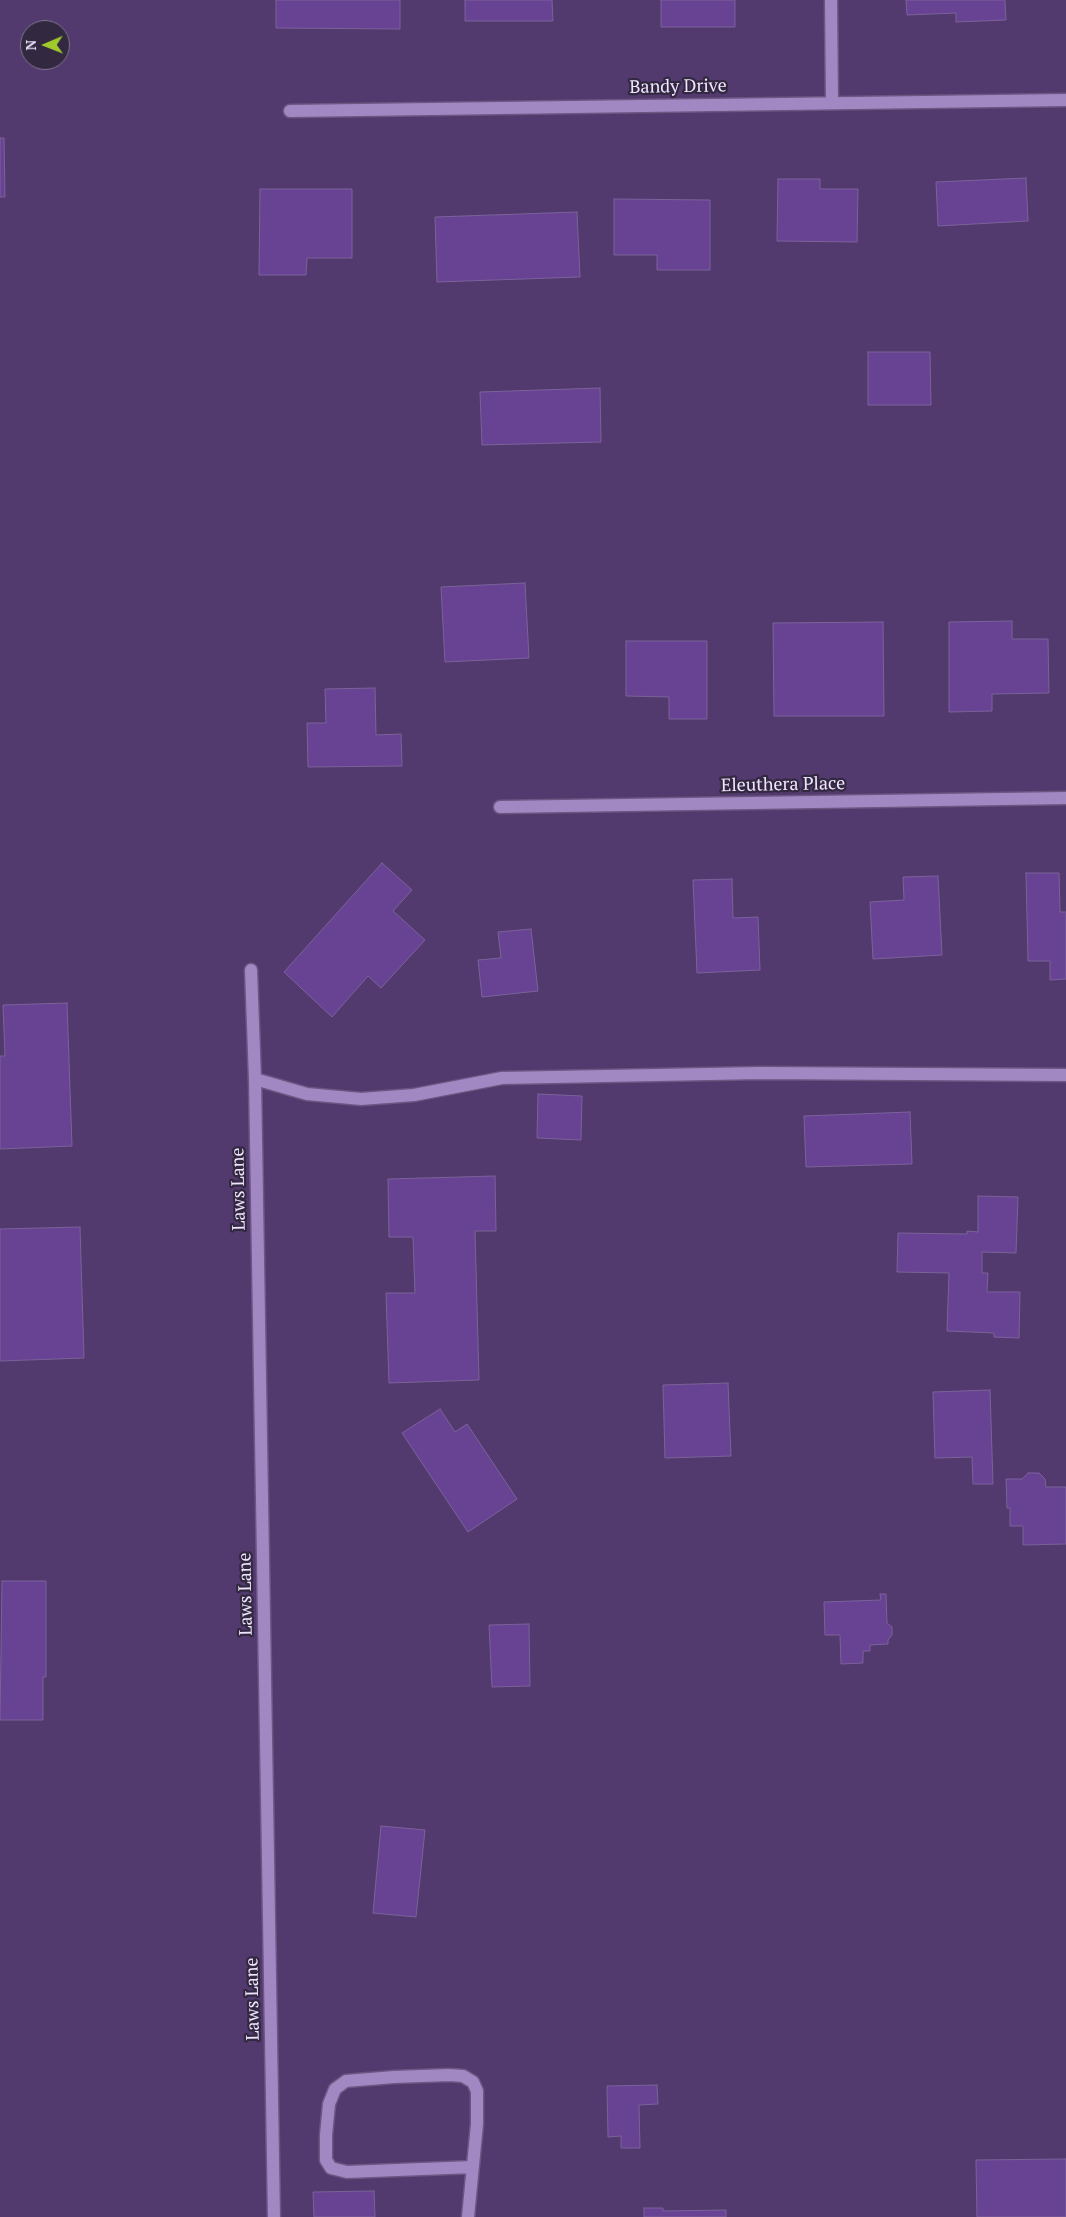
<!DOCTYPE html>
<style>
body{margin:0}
#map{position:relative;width:1066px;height:2217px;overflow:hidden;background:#523a6e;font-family:"PT Serif",serif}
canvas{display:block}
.north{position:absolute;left:20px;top:20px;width:50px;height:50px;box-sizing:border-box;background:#322840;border:1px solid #7e748c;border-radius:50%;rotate:269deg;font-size:14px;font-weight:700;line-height:20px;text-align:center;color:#f0e5ff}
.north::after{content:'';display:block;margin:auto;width:18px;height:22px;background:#a0c92b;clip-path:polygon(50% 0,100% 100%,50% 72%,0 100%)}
</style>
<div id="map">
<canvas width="1066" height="2217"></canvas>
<div class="north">N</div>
</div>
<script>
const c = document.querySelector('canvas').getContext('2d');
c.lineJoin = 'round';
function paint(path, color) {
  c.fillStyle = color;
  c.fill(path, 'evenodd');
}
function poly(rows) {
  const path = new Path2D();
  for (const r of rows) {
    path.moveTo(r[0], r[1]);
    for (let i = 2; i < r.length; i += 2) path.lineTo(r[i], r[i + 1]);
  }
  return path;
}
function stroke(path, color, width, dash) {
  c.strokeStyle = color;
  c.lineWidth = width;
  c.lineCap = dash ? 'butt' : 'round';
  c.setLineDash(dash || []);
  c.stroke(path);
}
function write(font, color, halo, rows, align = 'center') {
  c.font = font + ' "PT Serif",serif';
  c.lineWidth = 4.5;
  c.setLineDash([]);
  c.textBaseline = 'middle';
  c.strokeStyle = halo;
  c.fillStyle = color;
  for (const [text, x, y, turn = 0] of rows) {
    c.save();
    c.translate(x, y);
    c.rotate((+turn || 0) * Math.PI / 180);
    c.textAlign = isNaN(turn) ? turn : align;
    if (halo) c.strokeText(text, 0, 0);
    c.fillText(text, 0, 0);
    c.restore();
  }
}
const building = poly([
 [276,0,400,0,400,29,276,28,276,0],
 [465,0,552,0,553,21,465,21,465,0],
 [661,0,735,0,735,27,661,27,661,0],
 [906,0,1005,0,1006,20,956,22,956,13,907,15,906,0],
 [0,138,4,138,5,197,0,197,0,138],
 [1026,178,1028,221,938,226,936,182,1026,178],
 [778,179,820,179,820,189,858,189,857,242,777,241,778,179],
 [260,189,352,189,352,258,307,258,306,275,259,275,260,189],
 [614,199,710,200,710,270,657,270,657,255,614,255,614,199],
 [577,212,580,277,437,282,435,217,577,212],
 [868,352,930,352,931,405,868,405,868,352],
 [600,388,601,442,482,445,480,392,600,388],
 [525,583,529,658,445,662,441,587,525,583],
 [1012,621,1012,639,1048,639,1049,693,992,694,992,711,949,712,949,622,1012,621],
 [883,622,884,716,774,716,773,623,883,622],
 [626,641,707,641,707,719,669,719,669,697,626,696,626,641],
 [375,688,376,735,401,734,402,766,308,767,307,723,326,723,325,689,375,688],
 [382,863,412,890,393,911,425,940,381,988,368,976,332,1017,284,972,382,863],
 [1026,873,1059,873,1060,912,1066,912,1066,979,1050,980,1050,961,1028,961,1026,873],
 [938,876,942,955,873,959,870,902,904,900,903,877,938,876],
 [732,879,733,918,758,917,760,970,697,973,693,880,732,879],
 [531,929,538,991,482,997,478,960,501,958,498,932,531,929],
 [67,1003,72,1146,0,1149,0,1056,5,1056,3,1005,67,1003],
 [538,1094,582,1096,581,1140,537,1138,538,1094],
 [910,1112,912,1164,806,1167,804,1116,910,1112],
 [495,1176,496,1231,475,1231,479,1380,389,1383,386,1293,415,1293,413,1237,389,1237,388,1179,495,1176],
 [978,1196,1018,1197,1016,1253,982,1252,982,1273,988,1273,987,1292,1020,1292,1019,1338,994,1337,994,1333,947,1331,949,1273,897,1272,898,1233,967,1234,967,1231,978,1232,978,1196],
 [80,1227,84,1358,0,1361,0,1229,80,1227],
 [728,1383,731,1456,665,1458,663,1385,728,1383],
 [990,1390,993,1484,973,1484,972,1457,935,1458,933,1392,990,1390],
 [440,1409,455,1432,467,1424,517,1499,468,1532,402,1433,440,1409],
 [1028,1473,1039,1473,1045,1479,1046,1487,1066,1487,1066,1544,1023,1545,1023,1526,1010,1526,1010,1508,1007,1508,1006,1479,1022,1479,1028,1473],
 [2,1581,46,1581,46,1677,43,1677,43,1720,0,1720,2,1581],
 [880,1594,886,1594,887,1623,892,1627,892,1635,888,1640,888,1644,870,1645,870,1651,863,1651,863,1663,841,1664,840,1635,825,1635,824,1602,881,1600,880,1594],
 [529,1624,530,1686,492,1687,489,1625,529,1624],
 [381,1826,425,1830,416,1917,373,1913,381,1826],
 [657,2085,658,2104,639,2105,640,2148,621,2148,621,2136,608,2137,607,2086,657,2085],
 [1066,2159,1066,2217,977,2217,976,2160,1066,2159],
 [374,2191,375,2217,314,2217,313,2192,374,2191],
 [644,2208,663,2208,663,2211,726,2210,726,2217,644,2217,644,2208]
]);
const lane = poly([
 [255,1079,307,1094,361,1099,414,1095,502,1078,760,1073,1066,1075],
 [468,2217,477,2124,477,2091,473,2082,463,2076,449,2075,394,2077,346,2081,335,2089,329,2104,326,2135,326,2160,331,2168,347,2172,473,2167]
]);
const street = poly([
 [831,0,832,102],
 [290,111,1066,100],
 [500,807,1066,798],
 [251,970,255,1079,274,2217]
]);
const streetNames = [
 ["Bandy Drive",678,87,-1],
 ["Eleuthera Place",783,785,-1],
 ["Laws Lane",239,1189,-91],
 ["Laws Lane",246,1594,-91],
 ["Laws Lane",253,1999,-91]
];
paint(building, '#694393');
stroke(building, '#7b629a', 1);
stroke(lane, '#6c5682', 15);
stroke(street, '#6c5682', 15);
stroke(lane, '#a188c3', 12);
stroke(street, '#a188c3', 12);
write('18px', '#f0e5ff', '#322840', streetNames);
</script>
